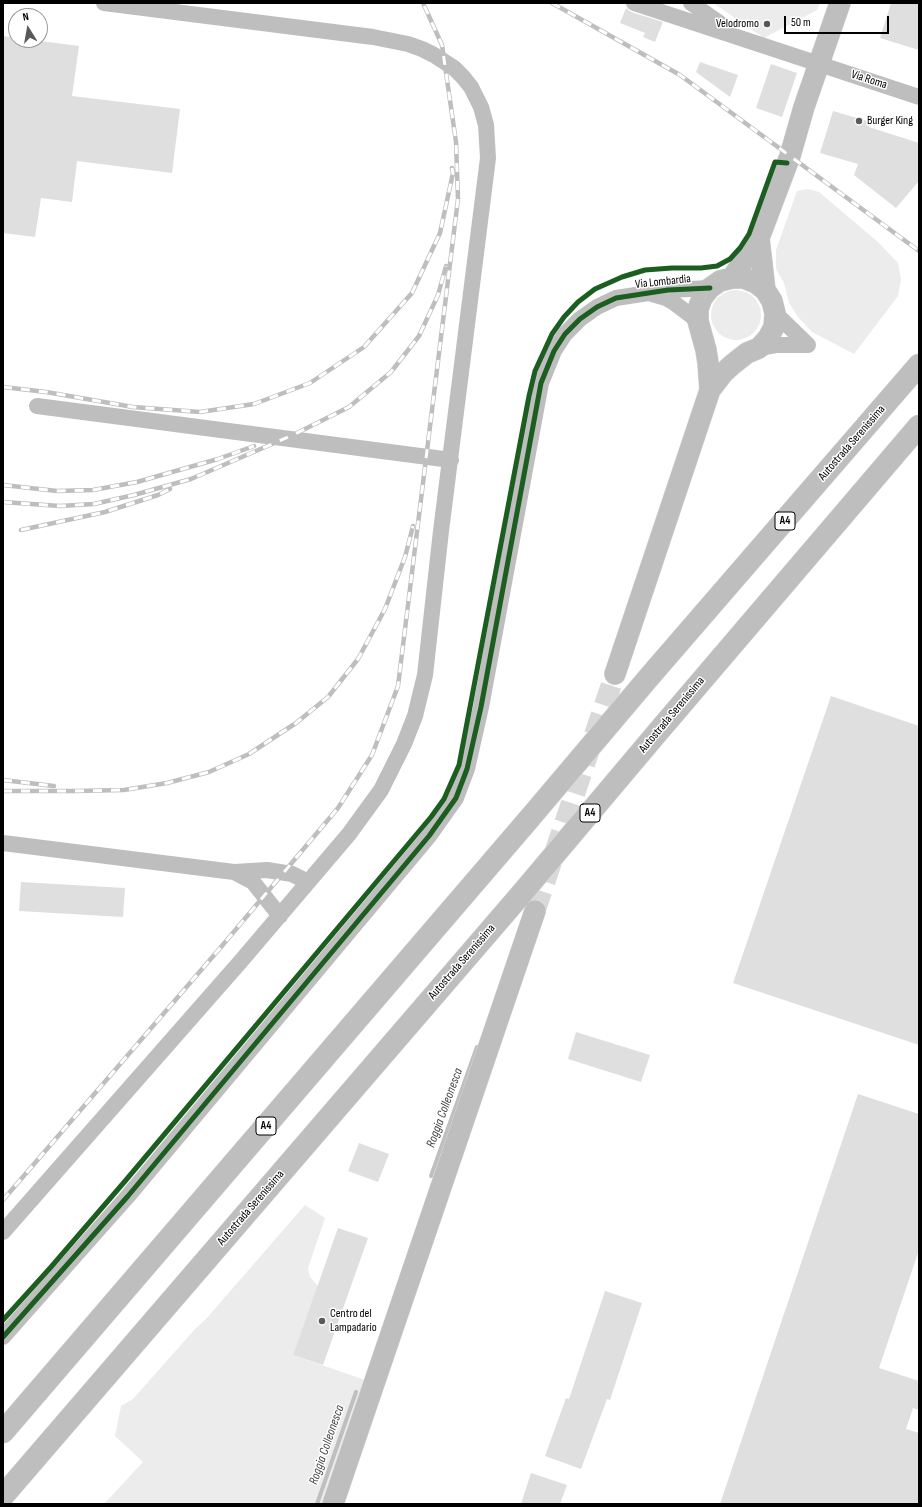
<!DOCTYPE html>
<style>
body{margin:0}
#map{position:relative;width:922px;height:1507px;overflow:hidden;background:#fff;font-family:"Sofia Sans Condensed",sans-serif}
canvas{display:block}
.frame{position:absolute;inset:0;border:4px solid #000;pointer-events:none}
.north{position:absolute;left:8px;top:8px;width:40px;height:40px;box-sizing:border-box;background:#fff;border:1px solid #999;border-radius:50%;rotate:349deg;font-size:11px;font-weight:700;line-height:16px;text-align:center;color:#000}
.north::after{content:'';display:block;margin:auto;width:14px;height:18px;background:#595959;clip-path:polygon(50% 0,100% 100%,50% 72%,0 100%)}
.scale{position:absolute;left:784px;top:16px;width:105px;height:18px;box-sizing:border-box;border:2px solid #000;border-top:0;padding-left:5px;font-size:12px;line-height:14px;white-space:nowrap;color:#000;-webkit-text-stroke:3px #fff;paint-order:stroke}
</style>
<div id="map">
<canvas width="922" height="1507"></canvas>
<div class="frame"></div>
<div class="north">N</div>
<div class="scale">50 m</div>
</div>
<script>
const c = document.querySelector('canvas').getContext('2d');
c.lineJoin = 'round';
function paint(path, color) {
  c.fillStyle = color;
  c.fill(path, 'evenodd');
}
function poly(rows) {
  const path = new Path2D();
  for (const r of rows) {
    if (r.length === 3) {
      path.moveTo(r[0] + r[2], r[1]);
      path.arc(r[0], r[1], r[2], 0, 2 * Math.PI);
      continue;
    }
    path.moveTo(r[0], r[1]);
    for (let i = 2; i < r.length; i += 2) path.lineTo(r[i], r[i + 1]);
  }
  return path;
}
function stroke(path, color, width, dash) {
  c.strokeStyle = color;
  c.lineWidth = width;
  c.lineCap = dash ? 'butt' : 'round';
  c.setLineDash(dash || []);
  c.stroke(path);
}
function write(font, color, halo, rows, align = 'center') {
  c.font = font + ' "Sofia Sans Condensed",sans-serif';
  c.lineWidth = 3;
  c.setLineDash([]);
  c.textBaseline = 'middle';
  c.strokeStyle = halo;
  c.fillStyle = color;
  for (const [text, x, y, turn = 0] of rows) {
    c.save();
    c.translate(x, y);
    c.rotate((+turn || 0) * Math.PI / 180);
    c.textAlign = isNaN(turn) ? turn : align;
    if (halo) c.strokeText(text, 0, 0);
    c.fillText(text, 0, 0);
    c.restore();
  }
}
const green = poly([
 [713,3,820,3,817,10,764,38],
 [808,189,819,192,878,242,898,263,901,280,898,296,854,354,812,332,798,317,789,303,784,283,776,269,776,250,797,191],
 [736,315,25],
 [305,1205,325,1218,308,1268,310,1277,318,1286,293,1355,365,1380,322,1504,104,1504,143,1462,115,1436,121,1406,133,1399,195,1329,206,1319]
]);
const stream = poly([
 [431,1176,477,1047],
 [317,1504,356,1392]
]);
const building = poly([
 [891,3,919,3,919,50,880,38],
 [626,8,631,12,663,22,655,42,643,37,645,33,620,23],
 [3,36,16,38,16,40,33,40,79,46,72,96,180,109,172,173,77,161,72,202,41,198,35,237,3,233],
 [700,62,738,75,730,97,696,72],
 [771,64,797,73,782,117,756,108],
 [833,111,871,122,869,127,919,143,919,181,896,208,854,175,858,164,820,153],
 [831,696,919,726,919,1045,733,983],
 [21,882,125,888,123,917,19,911],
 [576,1032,650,1055,641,1082,568,1059],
 [858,1094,919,1114,919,1250,879,1368,919,1381,919,1410,913,1408,906,1429,919,1433,919,1504,720,1504],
 [359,1143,389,1154,378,1182,348,1171],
 [338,1228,368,1238,323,1365,293,1355],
 [605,1291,642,1303,610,1400,607,1399,581,1469,545,1456,566,1398,569,1399],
 [531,1473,567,1485,560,1504,521,1504]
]);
const majorTunnel = poly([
 [535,911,615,674]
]);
const minor = poly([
 [634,3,919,97],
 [691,3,728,29],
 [652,294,666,298,673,302,698,321],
 [775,313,808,345],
 [759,348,776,345,808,345],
 [37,406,451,460],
 [3,843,234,872,267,870,292,874,308,882],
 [234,872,253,882,280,916],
 [3,1232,241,961,349,834,381,790,404,744,415,716,425,675,441,531,488,158,486,125,481,107,471,87,463,77,454,68,434,55,422,49,408,44,373,37,104,3],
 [3,1337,128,1196,429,836,456,798,467,769,481,707,541,383,554,351,565,334,580,319,597,307,616,298,668,290,710,288]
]);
const major = poly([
 [759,238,765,290],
 [732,278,759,238,790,156,804,107,840,3],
 [615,674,710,390,723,373,733,364,747,353,759,348,768,338,774,327,775,313,772,301,765,290,756,283,744,278,732,278,720,281,710,288,702,298,698,309,698,321,706,350,708,363,710,390],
 [333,1504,535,911]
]);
const highway = poly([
 [650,676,919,365],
 [657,733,919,426],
 [3,1432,529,819],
 [3,1496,523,892]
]);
const rail = poly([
 [552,3,680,75,919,251],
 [3,387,46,392,133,407,200,412,254,404,310,383,364,347,412,293,440,233,453,173,452,168],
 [3,485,57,491,93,490,137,482,218,459,254,446],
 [3,502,60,506,94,504,134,495,191,479,293,435,349,407,391,372,419,336,438,295,446,266],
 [21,530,105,512,158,495,170,489],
 [3,780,54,786],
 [3,791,75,791,124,790,167,783,209,772,249,754,296,723,328,697,358,659,385,609,405,557,413,526],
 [3,1200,221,947,338,808,372,755,398,686,458,199,456,142,442,45,423,3]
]);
const highwayBridge = poly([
 [529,819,650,676],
 [523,892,657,733]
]);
const cycleway = poly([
 [3,1320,51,1267,126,1180,431,817,444,799,459,765,529,396,535,371,552,334,564,317,578,302,595,289,622,277,645,270,672,268,701,268,717,266,730,259,740,248,749,234,775,162,787,163],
 [3,1337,128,1196,429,836,456,798,467,769,481,707,541,383,554,351,565,334,580,319,597,307,616,298,668,290,710,288]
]);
const markers = [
 [767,24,4,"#595959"],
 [859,121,4,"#595959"],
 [322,1321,4,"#595959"]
];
const shields = [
 [785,521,20],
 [590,813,20],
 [266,1126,20]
];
const shieldNames = [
 ["A4",785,521],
 ["A4",590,813],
 ["A4",266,1126]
];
const poiNames = [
 ["Velodromo",759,24,"right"],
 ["Burger King",867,121],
 ["Centro del",330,1314],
 ["Lampadario",330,1328]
];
const streetNames = [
 ["Via Roma",869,80,18],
 ["Via Lombardia",663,282,-6],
 ["Autostrada Serenissima",852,443,-49],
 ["Autostrada Serenissima",672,715,-50],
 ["Autostrada Serenissima",462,962,-49],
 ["Autostrada Serenissima",251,1208,-49]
];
const waterNames = [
 ["Roggia Colleonesca",445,1108,-70],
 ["Roggia Colleonesca",327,1445,-71]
];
paint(green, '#ececec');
stroke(stream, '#bfbfbf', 4);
paint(building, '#dfdfdf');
stroke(majorTunnel, '#d9d9d9', 21, [21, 10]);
stroke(major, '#dbdbdb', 22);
stroke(highway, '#dbdbdb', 23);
stroke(minor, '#bebebe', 16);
stroke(major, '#bebebe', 21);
stroke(highway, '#bebebe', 22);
stroke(rail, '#bebebe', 4.5);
stroke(rail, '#fff', 3, [9]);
stroke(highwayBridge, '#dbdbdb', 23, []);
stroke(highwayBridge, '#bebebe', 22);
stroke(cycleway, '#1b5e20', 5);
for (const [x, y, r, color] of markers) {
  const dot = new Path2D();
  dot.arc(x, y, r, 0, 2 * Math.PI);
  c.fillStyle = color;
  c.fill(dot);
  stroke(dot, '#fff', 1.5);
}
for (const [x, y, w] of shields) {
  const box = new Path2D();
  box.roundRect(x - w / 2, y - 9, w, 18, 3);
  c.fillStyle = '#fff';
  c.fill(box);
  stroke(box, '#000', 1);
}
write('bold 11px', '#000', null, shieldNames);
write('12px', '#000', '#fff', poiNames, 'left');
write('12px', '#000', '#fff', streetNames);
write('italic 13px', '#444', '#fff', waterNames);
</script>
